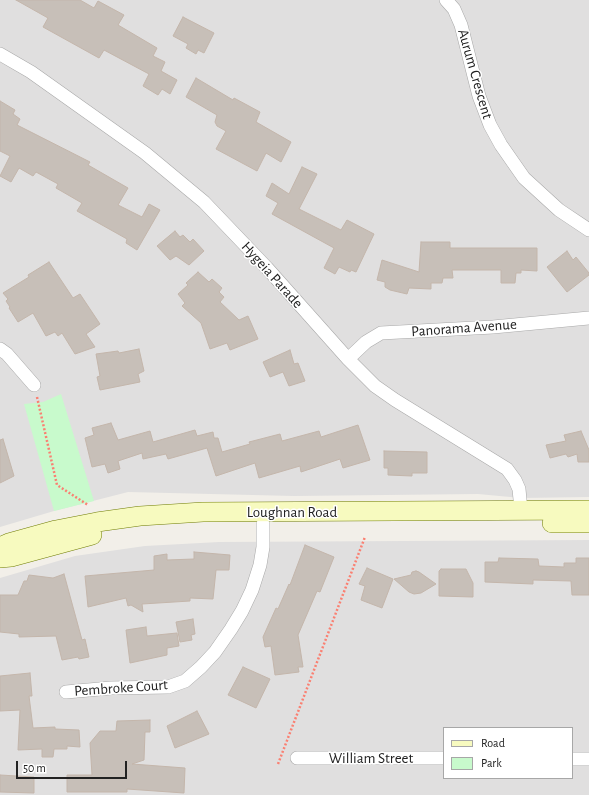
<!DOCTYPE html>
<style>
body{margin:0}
#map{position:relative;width:589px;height:795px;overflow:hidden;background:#f2efe9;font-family:"Alegreya Sans",sans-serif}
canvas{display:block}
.legend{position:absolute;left:443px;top:727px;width:130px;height:52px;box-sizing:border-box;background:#fff;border:1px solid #a7a7a7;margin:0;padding:5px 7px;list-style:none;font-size:12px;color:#222}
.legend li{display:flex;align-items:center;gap:8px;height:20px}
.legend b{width:20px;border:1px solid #a7a7a7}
.scale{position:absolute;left:16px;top:761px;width:111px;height:18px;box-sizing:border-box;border:2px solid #222;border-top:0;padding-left:5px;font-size:12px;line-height:14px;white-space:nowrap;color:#222;-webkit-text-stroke:3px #fff;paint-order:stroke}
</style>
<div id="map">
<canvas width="589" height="795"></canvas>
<ul class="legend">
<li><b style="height:5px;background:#f7fabf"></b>Road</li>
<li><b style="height:11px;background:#c8facc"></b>Park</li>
</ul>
<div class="scale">50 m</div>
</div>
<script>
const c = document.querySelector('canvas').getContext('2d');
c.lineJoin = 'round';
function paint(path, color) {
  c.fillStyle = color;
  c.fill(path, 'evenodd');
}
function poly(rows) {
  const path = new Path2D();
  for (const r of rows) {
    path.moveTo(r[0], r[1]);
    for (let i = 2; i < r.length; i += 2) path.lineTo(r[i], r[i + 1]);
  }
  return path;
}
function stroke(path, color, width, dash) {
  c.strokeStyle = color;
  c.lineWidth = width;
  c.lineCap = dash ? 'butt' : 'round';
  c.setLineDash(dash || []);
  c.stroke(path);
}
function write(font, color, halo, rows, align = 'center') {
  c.font = font + ' "Alegreya Sans",sans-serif';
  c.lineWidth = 3;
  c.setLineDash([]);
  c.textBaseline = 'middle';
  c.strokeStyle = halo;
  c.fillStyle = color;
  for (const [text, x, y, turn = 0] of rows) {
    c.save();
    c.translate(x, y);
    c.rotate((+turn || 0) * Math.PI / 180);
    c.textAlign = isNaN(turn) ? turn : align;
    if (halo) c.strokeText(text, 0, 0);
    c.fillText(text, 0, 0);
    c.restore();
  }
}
const residential = poly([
 [0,0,589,0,589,497,521,498,478,494,294,496,128,492,54,511,0,527],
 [589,540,589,795,0,795,0,578,75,556,145,546,219,542],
 [444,728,572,728,572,778,444,778]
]);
const park = poly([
 [61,394,94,501,54,511,24,404,43,402]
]);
const building = poly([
 [16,0,80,0,94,8,98,1,124,15,118,25,157,48,153,56,165,62,161,71,177,80,170,94,162,89,158,95,143,86,149,74,104,50,99,58,43,27,48,18,16,0],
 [183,17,214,33,204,53,198,50,196,54,186,48,188,44,173,36,183,17],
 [196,78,233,100,234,98,260,112,256,122,291,142,281,162,266,153,257,171,216,149,226,131,217,126,215,122,217,115,186,97,196,78],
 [0,101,15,110,13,114,20,119,17,125,90,162,88,165,128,188,118,205,142,217,149,204,160,210,137,250,126,243,127,239,77,211,82,203,56,188,58,184,36,172,33,176,19,168,11,182,0,176,10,156,0,151,0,101],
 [302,167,317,174,299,209,341,230,347,220,374,234,356,272,351,270,350,272,339,267,335,274,324,268,334,248,272,214,278,203,266,196,272,183,289,194,302,167],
 [175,231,180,237,183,235,190,242,193,239,204,251,189,265,176,256,170,260,157,246,175,231],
 [421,242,450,242,450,248,537,248,537,271,521,270,521,273,516,273,515,283,501,283,501,270,452,270,453,278,443,278,442,283,431,283,431,289,409,288,407,294,390,290,385,287,385,282,377,280,382,260,419,272,421,242],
 [567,251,573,260,576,257,589,273,589,275,567,292,547,267,567,251],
 [49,262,73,298,80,294,100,324,86,334,95,347,75,354,62,333,58,336,55,332,46,336,33,313,18,322,9,308,10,307,6,301,8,299,3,293,29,277,28,275,49,262],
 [198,272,209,282,212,279,222,288,219,292,224,297,220,302,239,320,248,316,258,339,230,350,227,343,210,349,201,323,182,306,185,303,178,294,188,285,186,283,198,272],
 [139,349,144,371,138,374,140,382,100,390,97,377,100,376,96,354,118,351,119,353,139,349],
 [290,350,294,364,298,363,305,381,289,386,283,372,270,377,263,362,290,350],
 [111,423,118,440,150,431,153,442,195,430,197,436,213,432,214,438,218,438,222,452,250,444,249,442,280,434,282,441,319,431,321,437,358,425,370,460,343,468,340,459,301,472,300,466,259,478,255,463,216,476,207,448,168,459,166,454,143,459,142,453,118,461,120,469,108,473,105,464,92,467,85,438,94,435,92,428,111,423],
 [581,431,589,450,589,462,578,462,577,454,568,457,566,454,550,458,546,445,566,441,564,435,581,431],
 [3,439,14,476,0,483,0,440,3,439],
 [384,451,427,452,427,473,412,473,412,476,388,475,388,468,384,468,384,451],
 [305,545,334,557,320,592,317,591,298,635,303,667,298,667,299,672,275,675,271,646,265,647,263,637,276,608,278,609,289,584,290,585,305,545],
 [194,552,230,555,229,570,216,570,213,599,190,598,190,601,142,604,143,612,131,605,128,606,126,598,88,607,85,576,154,570,154,556,167,554,167,560,194,559,194,552],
 [499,558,538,559,539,566,564,567,564,563,576,563,576,558,589,558,589,595,572,595,571,581,533,580,533,584,485,582,485,562,498,562,499,558],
 [367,568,393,579,382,608,361,600,365,586,359,584,367,568],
 [441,569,466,569,473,583,473,597,439,596,439,571,441,569],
 [416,571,419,572,436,584,421,593,414,594,409,592,394,579,411,575,412,572,416,571],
 [64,574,82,640,85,639,89,657,79,659,78,657,62,660,56,636,19,637,19,634,0,632,0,595,18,595,24,581,27,581,29,575,53,578,64,574],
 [193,619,195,634,191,635,192,640,180,642,176,622,193,619],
 [146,627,147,636,177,633,179,646,167,648,167,655,130,663,126,630,146,627],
 [243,667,270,679,256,708,228,695,243,667],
 [30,673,32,696,29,696,33,728,55,727,55,729,79,730,80,747,67,746,67,749,54,749,53,757,42,757,42,749,18,750,20,710,0,711,0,676,30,673],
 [197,711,209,734,175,748,167,726,197,711],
 [150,720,150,732,145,732,144,760,132,764,185,768,184,793,127,789,127,792,67,792,67,775,92,775,90,743,100,731,116,731,117,721,150,720],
 [0,775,34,777,34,793,0,792,0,775]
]);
const path = poly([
 [37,397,57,485,88,505],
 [278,764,365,537]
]);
const minor = poly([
 [446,0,454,9,461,25,479,96,490,125,501,145,524,178,559,210,589,230],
 [0,54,31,72,145,153,204,202,267,268,348,359,375,386,395,400,507,469,515,480,519,489,521,510],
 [0,349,7,354,34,385],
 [348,359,366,342,381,333,493,327,589,318],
 [66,692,111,688,168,687,185,681,201,667,215,652,231,629,242,611,252,590,260,565,263,547,263,524],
 [297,758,444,758],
 [572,759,589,759]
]);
const secondary = poly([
 [552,523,589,523],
 [0,547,9,543,56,530,97,522,140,516,203,512,589,510],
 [0,558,11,557,92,535]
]);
const streetNames = [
 ["Aurum Crescent",475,74,74],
 ["Hygeia Parade",272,275,48],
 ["Panorama Avenue",464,328,-4],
 ["Loughnan Road",292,512],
 ["Pembroke Court",121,688,-4],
 ["William Street",371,758]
];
paint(residential, '#e0dfdf');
paint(park, '#c8facc');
paint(building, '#c7bfb8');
stroke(building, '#c4b6ab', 1);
stroke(minor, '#a9a9a9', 14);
stroke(secondary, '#707d05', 20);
stroke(path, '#fa8072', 2.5, [2, 2]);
stroke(minor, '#fff', 13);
stroke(secondary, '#f7fabf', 19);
write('15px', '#222', '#fff', streetNames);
</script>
